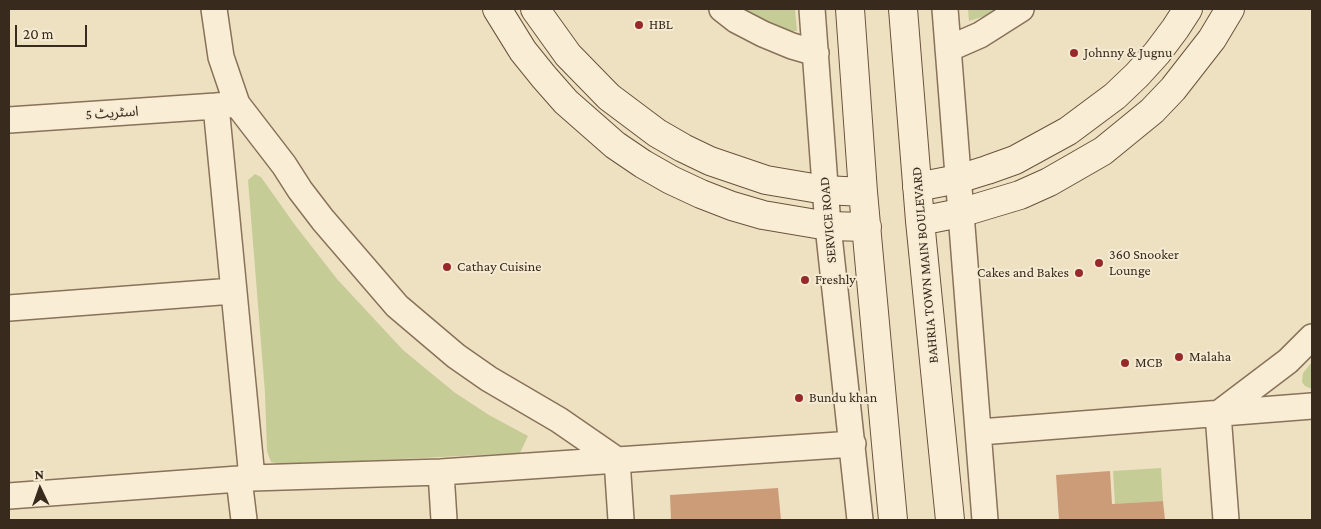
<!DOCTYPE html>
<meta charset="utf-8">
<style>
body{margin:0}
#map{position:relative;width:1321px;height:529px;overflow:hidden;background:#eee1c2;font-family:"Crimson Pro",serif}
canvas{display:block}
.frame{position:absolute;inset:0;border:10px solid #382a1d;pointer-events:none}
.north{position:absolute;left:15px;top:464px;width:50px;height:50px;-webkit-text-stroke:4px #f5ebd2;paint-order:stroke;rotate:357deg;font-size:14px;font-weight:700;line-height:20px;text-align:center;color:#382a1d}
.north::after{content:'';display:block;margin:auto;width:18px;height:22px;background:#382a1d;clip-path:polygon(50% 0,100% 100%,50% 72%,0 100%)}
.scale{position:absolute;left:15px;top:25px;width:72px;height:22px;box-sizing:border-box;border:2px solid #382a1d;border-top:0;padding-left:6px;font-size:15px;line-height:18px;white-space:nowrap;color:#382a1d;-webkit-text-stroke:4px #f5ebd2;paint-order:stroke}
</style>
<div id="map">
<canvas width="1321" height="529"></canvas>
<div class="frame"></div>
<div class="north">N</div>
<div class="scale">20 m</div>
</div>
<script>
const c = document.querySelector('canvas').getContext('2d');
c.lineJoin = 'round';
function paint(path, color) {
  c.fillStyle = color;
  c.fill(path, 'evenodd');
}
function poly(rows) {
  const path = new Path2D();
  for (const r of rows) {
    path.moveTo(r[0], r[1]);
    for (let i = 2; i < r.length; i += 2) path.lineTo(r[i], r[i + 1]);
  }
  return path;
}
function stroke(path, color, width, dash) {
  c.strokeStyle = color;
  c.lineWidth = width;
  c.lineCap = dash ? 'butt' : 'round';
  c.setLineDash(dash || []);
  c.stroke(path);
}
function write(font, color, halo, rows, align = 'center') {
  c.font = font + ' "Crimson Pro","Noto Sans Arabic",serif';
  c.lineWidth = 4;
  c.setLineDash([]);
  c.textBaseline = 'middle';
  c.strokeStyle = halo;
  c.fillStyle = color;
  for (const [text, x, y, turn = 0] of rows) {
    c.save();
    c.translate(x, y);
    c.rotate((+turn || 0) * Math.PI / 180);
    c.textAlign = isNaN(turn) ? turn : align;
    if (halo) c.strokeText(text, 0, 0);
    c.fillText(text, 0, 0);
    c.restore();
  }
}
const green = poly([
 [741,9,795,9,797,31,782,31],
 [968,9,998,9,988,15,969,21],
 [255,174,261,177,295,225,337,279,403,350,454,392,489,415,528,436,520,453,283,465,271,462,267,451,265,393,248,180],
 [1312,362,1312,389,1305,386,1302,382,1303,373],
 [1161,468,1163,501,1115,504,1113,471]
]);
const building = poly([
 [1110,471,1112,504,1163,501,1165,520,1059,520,1056,475],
 [778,488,781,520,671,520,670,495]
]);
const street = poly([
 [214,9,221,57,237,104,216,106,252,478],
 [722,9,736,20,763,34,792,46,816,53],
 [812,9,828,226,860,520],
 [945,9,985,520],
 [948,49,980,35,1021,9],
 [237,104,284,165,300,190,323,220,397,306,456,356,489,379,559,420,617,460,621,520],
 [9,120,216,106],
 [9,308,233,291],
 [980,432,1312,406],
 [441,472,444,520],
 [239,479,244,520],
 [9,496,252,478,441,472,853,444],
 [1226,520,1218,414,1288,361,1312,337]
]);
const secondary = poly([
 [497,9,523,51,544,77,566,102,615,145,643,164,671,180,701,194,732,206,763,215,828,226,867,227],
 [535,9,568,55,609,97,657,133,683,148,710,161,766,180,825,190,863,192],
 [850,9,863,192,893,520],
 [903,9,920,221,950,520],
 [917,187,958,179,987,170,1015,160,1068,131,1115,96,1137,75,1157,53,1175,29,1188,9],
 [920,221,960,213,1020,195,1049,182,1103,151,1152,111,1173,89,1212,39,1230,9]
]);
const markers = [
 [639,25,5,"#97292a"],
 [1074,53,5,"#97292a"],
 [1099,263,5,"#97292a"],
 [447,267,5,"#97292a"],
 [1079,273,5,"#97292a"],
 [805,280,5,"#97292a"],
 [1179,357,5,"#97292a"],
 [1125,363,5,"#97292a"],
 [799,398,5,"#97292a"]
];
const poiNames = [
 ["HBL",649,25],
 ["Johnny & Jugnu",1084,53],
 ["360 Snooker",1109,255],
 ["Lounge",1109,271],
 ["Cathay Cuisine",457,267],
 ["Cakes and Bakes",1069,273,"right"],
 ["Freshly",815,280],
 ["Malaha",1189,357],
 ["MCB",1135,363],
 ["Bundu khan",809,398]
];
const streetNames = [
 ["اسٹریٹ 5",112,113,-4],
 ["SERVICE ROAD",828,220,-95],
 ["BAHRIA TOWN MAIN BOULEVARD",925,265,-95]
];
paint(green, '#c6cc96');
paint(building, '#cc9b78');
stroke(street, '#887259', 28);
stroke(secondary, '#6a533c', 30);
stroke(street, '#f9eed5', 25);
stroke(secondary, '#f9eed5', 28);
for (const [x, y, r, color] of markers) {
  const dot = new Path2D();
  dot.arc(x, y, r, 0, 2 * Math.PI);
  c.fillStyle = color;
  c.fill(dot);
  stroke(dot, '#f5ebd2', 2);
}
write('14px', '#382a1d', '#f5ebd2', poiNames, 'left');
write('14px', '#382a1d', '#f5ebd2', streetNames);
</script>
